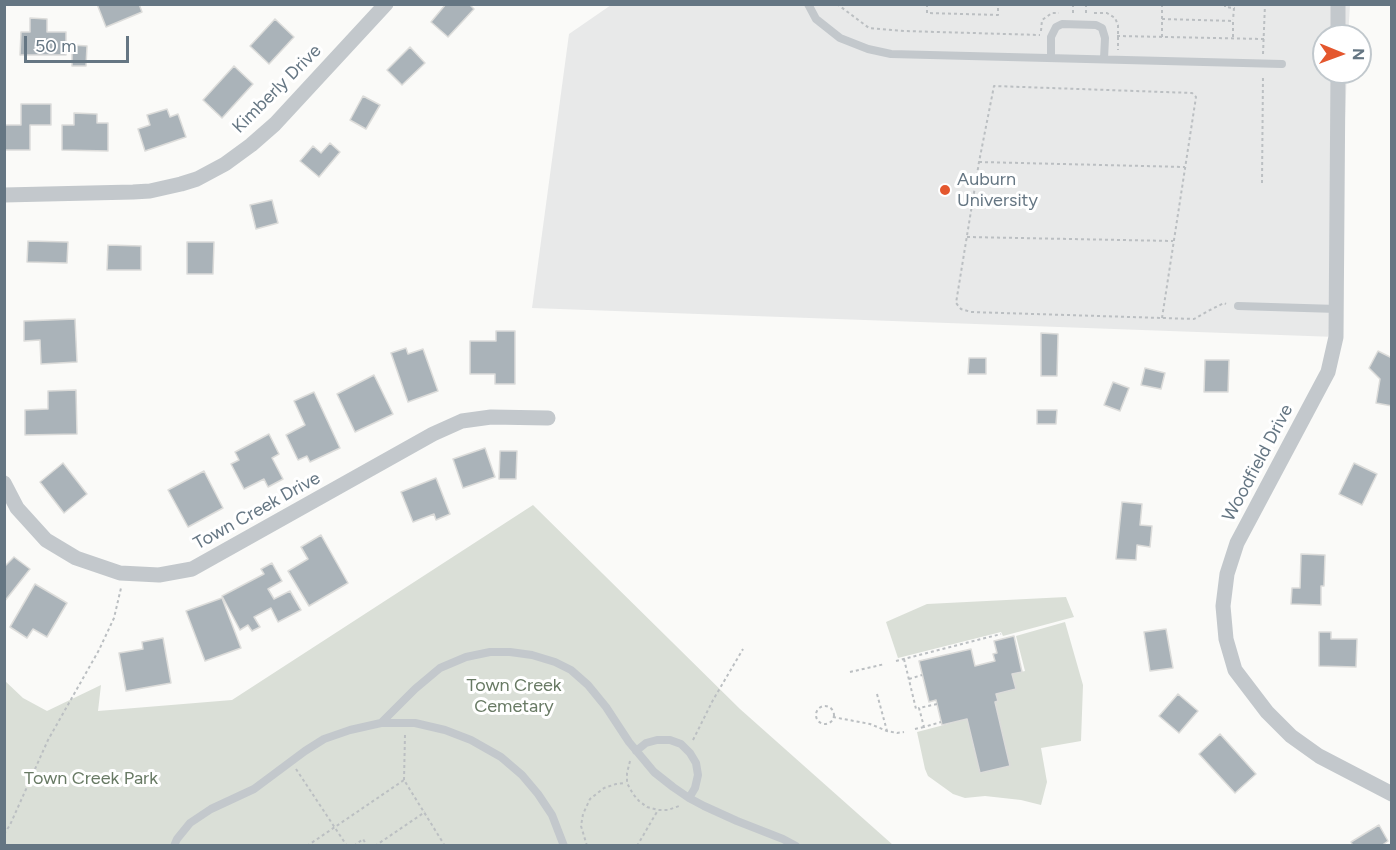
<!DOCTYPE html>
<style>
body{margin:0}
#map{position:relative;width:1396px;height:850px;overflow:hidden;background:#fafaf8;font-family:Figtree,sans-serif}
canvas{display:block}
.frame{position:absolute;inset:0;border:6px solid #657683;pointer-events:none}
.north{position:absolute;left:1312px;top:24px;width:60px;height:60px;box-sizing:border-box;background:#fff;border:2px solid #c1c8cd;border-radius:50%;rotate:91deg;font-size:16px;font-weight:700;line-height:24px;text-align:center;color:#657683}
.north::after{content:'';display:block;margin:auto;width:21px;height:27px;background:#e4572e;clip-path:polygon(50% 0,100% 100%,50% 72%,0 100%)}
.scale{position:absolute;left:24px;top:36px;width:105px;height:27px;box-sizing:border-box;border:3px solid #657683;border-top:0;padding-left:8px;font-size:18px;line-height:21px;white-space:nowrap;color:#657683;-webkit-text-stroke:4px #fff;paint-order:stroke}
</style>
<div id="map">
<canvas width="1396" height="850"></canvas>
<div class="frame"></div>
<div class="north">N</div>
<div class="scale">50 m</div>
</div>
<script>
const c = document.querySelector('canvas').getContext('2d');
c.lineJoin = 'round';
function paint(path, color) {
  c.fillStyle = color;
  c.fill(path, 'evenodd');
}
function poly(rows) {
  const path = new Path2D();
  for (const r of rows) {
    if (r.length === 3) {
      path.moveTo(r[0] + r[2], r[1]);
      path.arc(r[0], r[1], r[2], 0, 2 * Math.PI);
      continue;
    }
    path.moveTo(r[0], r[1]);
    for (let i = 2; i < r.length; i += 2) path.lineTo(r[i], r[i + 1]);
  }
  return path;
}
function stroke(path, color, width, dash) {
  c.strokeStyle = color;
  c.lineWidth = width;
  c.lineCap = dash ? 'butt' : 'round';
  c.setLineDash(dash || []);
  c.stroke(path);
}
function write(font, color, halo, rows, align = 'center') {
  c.font = font + ' Figtree,sans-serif';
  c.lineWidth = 6;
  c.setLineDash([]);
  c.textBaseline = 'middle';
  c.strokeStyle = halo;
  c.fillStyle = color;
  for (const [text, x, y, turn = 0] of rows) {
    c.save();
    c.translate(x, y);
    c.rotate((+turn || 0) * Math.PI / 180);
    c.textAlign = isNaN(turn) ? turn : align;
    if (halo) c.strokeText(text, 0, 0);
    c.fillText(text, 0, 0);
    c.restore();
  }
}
const built = poly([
 [611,5,1350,5,1348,36,1324,36,1324,72,1347,72,1336,337,532,308,569,34]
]);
const green = poly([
 [533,505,740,709,893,845,5,845,4,680,23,698,47,711,101,685,98,711,232,700],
 [1066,597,1074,617,1003,636,1001,632,898,658,886,622,927,604],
 [1065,622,1083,685,1081,741,1041,748,1047,782,1041,805,1021,800,985,796,965,798,953,794,928,776,925,769,917,732,967,719,980,773,1010,766,995,702,998,701,996,694,1016,689,1012,674,1025,671,1016,636]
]);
const building = poly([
 [97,4,139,4,142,12,106,27,97,4],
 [446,4,469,4,474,9,448,37,431,22,446,4],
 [30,18,47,19,47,32,66,32,66,55,20,55,21,32,30,32,30,18],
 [275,19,294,37,269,64,250,46,275,19],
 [72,45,87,46,86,66,72,66,72,45],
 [410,47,425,63,402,85,387,70,410,47],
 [234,66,253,84,222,118,203,100,234,66],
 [363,96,380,105,366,129,350,120,363,96],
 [21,104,51,104,51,125,30,125,30,150,4,150,4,125,21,125,21,104],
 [167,109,170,117,178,114,186,137,145,151,138,129,150,125,147,115,167,109],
 [74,113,97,114,97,123,108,123,108,151,62,150,62,125,74,125,74,113],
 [330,143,340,152,319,177,300,161,313,146,321,153,330,143],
 [272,200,278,223,256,229,250,205,272,200],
 [28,241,68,242,67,263,27,262,28,241],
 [187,242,214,242,213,274,187,274,187,242],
 [108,245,141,246,141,270,107,270,108,245],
 [75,319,77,362,41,364,40,340,24,341,24,321,75,319],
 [496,331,515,331,515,384,495,384,495,374,470,374,470,341,496,341,496,331],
 [1041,333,1058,334,1057,376,1041,376,1041,333],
 [406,348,408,354,423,349,438,391,408,402,391,353,406,348],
 [1378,351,1392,358,1392,406,1376,403,1380,379,1369,368,1378,351],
 [969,358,986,358,986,374,968,374,969,358],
 [1205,360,1229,360,1228,392,1204,392,1205,360],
 [1145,368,1165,373,1161,389,1141,385,1145,368],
 [374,375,393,414,355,432,337,394,374,375],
 [1113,382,1129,388,1120,411,1104,405,1113,382],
 [76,390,77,434,25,435,25,410,48,409,48,391,76,390],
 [314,392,340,448,310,462,307,456,298,460,286,435,305,425,294,401,314,392],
 [1037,410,1057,410,1056,424,1037,424,1037,410],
 [269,434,279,454,272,458,283,479,268,487,264,479,244,489,231,464,239,460,235,452,269,434],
 [485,448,495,477,463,488,453,459,485,448],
 [500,451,517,451,516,479,499,479,500,451],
 [63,463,87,494,64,513,40,482,63,463],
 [1354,463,1377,474,1362,505,1339,494,1354,463],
 [204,471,223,508,188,527,168,490,204,471],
 [436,478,450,514,436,520,434,514,413,522,401,492,436,478],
 [1122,502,1142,504,1140,525,1152,526,1150,547,1137,545,1136,560,1116,559,1122,502],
 [321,535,348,583,309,606,288,571,308,559,301,547,321,535],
 [1301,554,1325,555,1324,586,1321,586,1321,605,1291,604,1292,588,1300,588,1301,554],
 [14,557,30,569,4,602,4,567,14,557],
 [272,563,282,581,268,589,274,599,290,591,301,610,278,622,271,608,254,617,260,627,252,631,248,625,240,630,222,596,264,574,261,569,272,563],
 [35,584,67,603,47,637,33,629,27,638,10,627,35,584],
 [222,598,241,648,205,661,186,611,222,598],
 [1166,629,1173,668,1150,671,1144,632,1166,629],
 [1319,632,1331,632,1331,639,1357,639,1356,667,1319,666,1319,632],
 [1014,636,1022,672,1012,674,1016,689,996,694,998,701,995,702,1010,766,980,773,967,719,942,725,936,700,929,702,919,661,971,649,975,666,995,661,993,654,997,653,994,641,1014,636],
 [163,638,171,683,126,691,119,653,143,649,142,642,163,638],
 [1178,694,1198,711,1179,733,1159,716,1178,694],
 [1220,734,1256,774,1235,793,1199,754,1220,734],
 [1379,825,1388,841,1381,846,1353,846,1351,842,1379,825]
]);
const path = poly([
 [837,4,869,28,904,31,1040,35],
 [927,4,927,13,998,15,998,4],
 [1225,4,1225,7,1234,8,1233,20],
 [1073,13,1073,4],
 [1086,13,1086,4],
 [1094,13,1107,13,1115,18,1118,25,1118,50],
 [1162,19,1233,21,1233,37],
 [1041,31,1042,20,1052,13,1059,13],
 [1117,36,1264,39],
 [1162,37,1162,4],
 [1263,54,1265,4],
 [979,162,1185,167],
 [1262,183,1263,75],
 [967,237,1173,241],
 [1162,318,1196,97,1192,93,994,86,979,162,956,303,961,309,971,312,1162,318,1194,319,1210,310,1224,303,1226,304],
 [904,659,916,709,919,708],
 [896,661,1001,634],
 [850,672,885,664],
 [909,679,922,675],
 [877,694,887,731],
 [937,704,919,708,924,727,941,722],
 [825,715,9],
 [833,717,870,724,887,731,897,733,904,732],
 [915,729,924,727],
 [693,740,713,700,743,649],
 [630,761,627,773,627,783,633,794,639,801,647,807,658,810,668,810,679,806],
 [296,769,347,846],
 [404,780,405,735],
 [4,834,10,825,48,740,99,650,114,618,121,588],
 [307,846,404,780,445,846],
 [354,846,363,839,367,846],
 [375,846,425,812],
 [587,846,581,826,583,814,590,799,604,788,616,784,626,783],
 [637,846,658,810]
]);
const service = poly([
 [808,4,816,19,840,38,868,49,891,54,1282,64],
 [1051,58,1051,37,1056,27,1062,24,1096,25,1102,28,1105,38,1104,59],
 [1238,306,1337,309],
 [381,723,415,723,445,730,471,740,501,757,522,775,538,794,552,815,564,846],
 [636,751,646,743,657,740,670,740,681,744,690,753,696,763,698,775,695,788,689,798],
 [174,846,177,839,190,823,211,809,254,789,305,751,324,739,350,730,381,723,415,689,440,668,466,657,490,652,510,652,532,655,555,662,571,670,588,685,606,707,629,742,654,772,673,787,689,798,704,806,737,821,783,839,796,846]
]);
const minor = poly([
 [1338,36,1338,4],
 [1338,72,1336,337,1328,372,1237,543,1227,574,1223,606,1226,639,1235,670,1267,712,1291,736,1319,756,1392,794],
 [4,195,133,192,150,191,181,184,197,179,225,164,251,145,275,124,386,4],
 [4,483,17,508,46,540,76,558,120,573,159,575,192,569,433,434,462,421,491,417,548,418]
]);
const markers = [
 [945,190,6,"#e4572e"]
];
const streetNames = [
 ["Kimberly Drive",277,89,-45],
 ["Woodfield Drive",1258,463,-62],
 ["Town Creek Drive",257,511,-29]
];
const poiNames = [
 ["Auburn",957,180],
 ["University",957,201]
];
const parkNames = [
 ["Town Creek",514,686],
 ["Cemetary",514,707],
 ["Town Creek Park",91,779]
];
paint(built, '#e8e9e9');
paint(green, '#dadfd7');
paint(building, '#aab3b9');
stroke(building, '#dcdcda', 1.5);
stroke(path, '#bbbfc2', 2, [3, 3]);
stroke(service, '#c3c8cc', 8);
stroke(minor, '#c3c8cc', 15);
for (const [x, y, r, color] of markers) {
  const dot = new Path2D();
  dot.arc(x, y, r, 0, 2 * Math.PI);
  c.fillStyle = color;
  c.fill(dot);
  stroke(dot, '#fff', 2);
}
write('18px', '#657683', '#fff', streetNames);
write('18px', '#657683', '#fff', poiNames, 'left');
write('18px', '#687a64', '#fff', parkNames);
</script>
